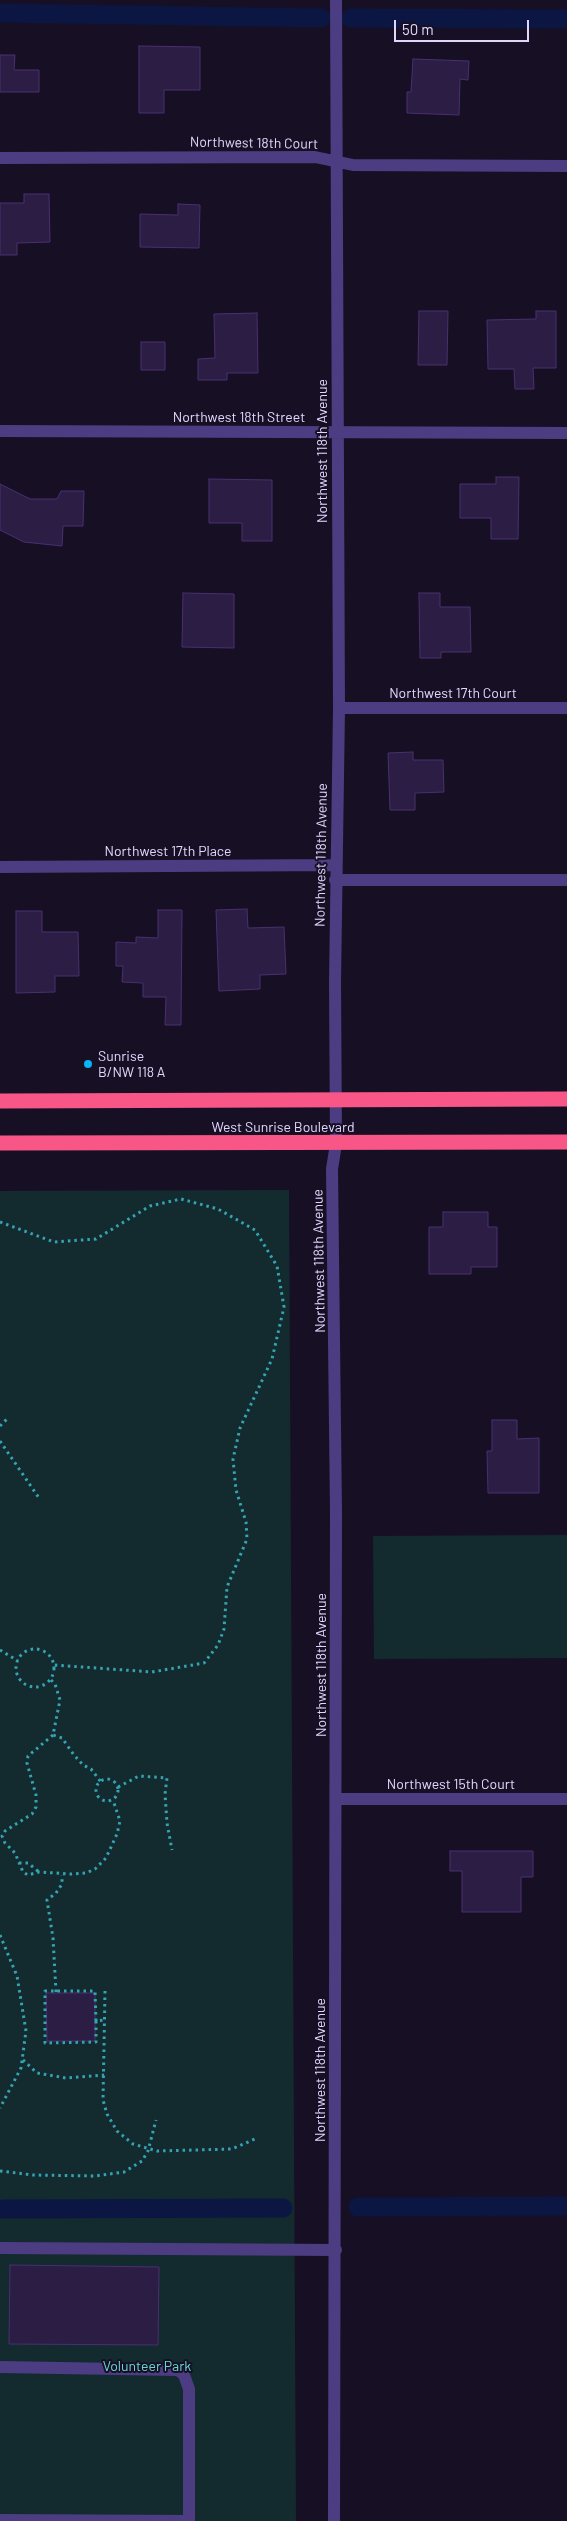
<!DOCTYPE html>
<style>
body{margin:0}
#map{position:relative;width:567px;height:2521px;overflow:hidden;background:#171025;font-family:Barlow,sans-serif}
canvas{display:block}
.scale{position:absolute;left:394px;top:20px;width:135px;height:22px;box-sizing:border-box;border:2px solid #e1d6fd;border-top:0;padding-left:6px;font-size:15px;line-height:18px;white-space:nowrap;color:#e1d6fd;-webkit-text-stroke:4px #171025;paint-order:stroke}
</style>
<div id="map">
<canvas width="567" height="2521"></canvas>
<div class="scale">50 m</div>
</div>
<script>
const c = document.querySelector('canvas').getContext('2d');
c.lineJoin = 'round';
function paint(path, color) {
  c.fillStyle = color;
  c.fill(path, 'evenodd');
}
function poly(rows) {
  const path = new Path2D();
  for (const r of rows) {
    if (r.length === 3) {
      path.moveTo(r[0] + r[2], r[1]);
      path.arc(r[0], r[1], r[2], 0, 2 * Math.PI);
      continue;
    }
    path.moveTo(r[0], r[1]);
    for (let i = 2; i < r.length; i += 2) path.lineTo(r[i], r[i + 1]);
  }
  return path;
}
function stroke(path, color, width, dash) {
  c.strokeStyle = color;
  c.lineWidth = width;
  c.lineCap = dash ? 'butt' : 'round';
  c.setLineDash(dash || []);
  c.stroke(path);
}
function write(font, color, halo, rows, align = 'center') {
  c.font = font + ' Barlow,sans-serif';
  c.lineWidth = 4;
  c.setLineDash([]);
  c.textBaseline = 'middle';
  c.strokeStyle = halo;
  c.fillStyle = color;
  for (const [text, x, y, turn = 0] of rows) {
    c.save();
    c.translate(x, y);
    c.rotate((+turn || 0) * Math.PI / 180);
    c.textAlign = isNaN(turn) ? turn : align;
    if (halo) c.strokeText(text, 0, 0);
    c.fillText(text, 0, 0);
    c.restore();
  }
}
const green = poly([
 [289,1190,296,2521,0,2521,0,1191],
 [567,1535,567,1658,374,1659,373,1536]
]);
const canal = poly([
 [0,13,321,18],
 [351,18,567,19],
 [358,2207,567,2206],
 [3,2209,283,2208]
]);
const building = poly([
 [139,46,200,47,200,90,164,90,164,113,139,113,139,46],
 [0,55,15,55,14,70,39,70,39,92,0,92,0,55],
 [413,59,469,61,468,80,460,79,459,115,407,113,407,92,411,92,413,59],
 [24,194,49,194,50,242,17,243,17,255,0,255,0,203,24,203,24,194],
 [178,204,200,205,199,248,140,247,140,214,178,215,178,204],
 [419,311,448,311,447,365,418,365,419,311],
 [536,311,556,311,556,368,533,368,534,389,515,389,514,369,488,369,487,320,536,319,536,311],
 [257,313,258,373,227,373,227,380,198,380,198,359,215,358,214,314,257,313],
 [141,342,165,342,165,370,141,370,141,342],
 [496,477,519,477,518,539,491,539,491,518,460,518,460,484,496,484,496,477],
 [209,479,272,480,272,541,242,541,242,523,209,523,209,479],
 [0,484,30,499,57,499,61,491,84,491,83,526,63,526,62,546,24,542,0,530,0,484],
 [183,593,234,594,234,648,182,647,183,593],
 [419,593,440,593,440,607,470,607,471,652,441,652,441,658,420,658,419,593],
 [413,752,413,760,443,760,444,792,415,793,415,810,390,810,388,753,413,752],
 [247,909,248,928,284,927,286,974,260,975,260,989,219,991,216,910,247,909],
 [158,910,182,910,181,1025,165,1025,166,997,143,997,143,983,122,982,123,966,116,966,116,942,136,943,136,937,158,938,158,910],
 [16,911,42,911,42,932,78,932,79,976,55,976,55,992,16,993,16,911],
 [443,1212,488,1212,488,1227,497,1227,497,1267,471,1267,471,1274,429,1274,429,1227,443,1227,443,1212],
 [492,1420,517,1420,517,1439,539,1438,539,1493,488,1493,487,1451,492,1451,492,1420],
 [450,1851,533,1851,533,1877,521,1877,521,1912,462,1912,462,1871,450,1871,450,1851],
 [46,1993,95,1993,95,2041,47,2041,46,1993],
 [10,2265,159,2267,158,2345,9,2344,10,2265]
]);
const path = poly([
 [0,1222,54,1242,96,1239,150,1206,181,1199,218,1209,255,1230,277,1266,284,1307,272,1359,240,1428,233,1459,236,1490,246,1522,247,1539,227,1587,224,1629,218,1645,204,1663,152,1672,54,1665],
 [0,1426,7,1419],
 [0,1441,39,1498],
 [35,1668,19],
 [0,1650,18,1661],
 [51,1680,55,1684,60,1700,53,1735,62,1738,74,1755,83,1765,91,1769,101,1782],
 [53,1735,28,1756,27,1763,36,1795,36,1807,32,1814,5,1831,2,1836,5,1843,15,1853,23,1872,28,1875,39,1872,71,1874,86,1873,95,1869,106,1858,117,1834,120,1821,113,1800],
 [107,1790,11],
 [118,1787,139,1776,167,1778,165,1794,167,1823,172,1850],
 [19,1863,28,1863,39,1872],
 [0,1935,17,1976,26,2031,21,2068,0,2108],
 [105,1991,103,2100,107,2114,117,2131,133,2144,157,2151,232,2149,255,2139],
 [56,1992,53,1938,47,1900,56,1893,62,1884,62,1875],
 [96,2021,96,2042,45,2043,45,1991,95,1991,96,2021,104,2020],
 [23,2060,37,2073,66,2078,104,2075],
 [0,2171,33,2175,95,2176,124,2172,142,2161,148,2151,156,2120]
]);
const minor = poly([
 [0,158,315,157,353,165,567,166],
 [0,431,567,433],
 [339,708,567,708],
 [0,867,336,865],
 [335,880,567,880],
 [336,1799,567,1799],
 [0,2248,336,2250],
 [0,2367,178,2370,184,2375,189,2389,189,2521,0,2520],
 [334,2521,336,1513,332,1169,336,1144,335,982,339,708,336,0]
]);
const highway = poly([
 [0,1101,567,1099],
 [0,1143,567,1142]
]);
const markers = [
 [88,1064,5,"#0ab4f5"]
];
const streetNames = [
 ["Northwest 18th Court",254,143,1],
 ["Northwest 18th Street",239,417],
 ["Northwest 118th Avenue",322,451,-90],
 ["Northwest 17th Court",453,693],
 ["Northwest 17th Place",168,851],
 ["Northwest 118th Avenue",321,855,-89],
 ["West Sunrise Boulevard",283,1127],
 ["Northwest 118th Avenue",319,1261,-91],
 ["Northwest 118th Avenue",321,1665,-90],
 ["Northwest 15th Court",451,1784],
 ["Northwest 118th Avenue",320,2070,-90]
];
const poiNames = [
 ["Sunrise",98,1056],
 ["B/NW 118 A",98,1072]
];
const parkNames = [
 ["Volunteer Park",147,2366]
];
paint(green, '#132b2f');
stroke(canal, '#0c1642', 19);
paint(building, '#2c1d45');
stroke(building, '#483070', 1);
stroke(path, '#34a4b3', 3, [2.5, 4]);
stroke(minor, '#4c3d82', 12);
stroke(highway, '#f85687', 15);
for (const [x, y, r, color] of markers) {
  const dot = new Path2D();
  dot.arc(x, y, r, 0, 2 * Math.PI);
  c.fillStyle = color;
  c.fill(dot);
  stroke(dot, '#171025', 2);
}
write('14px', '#e1d6fd', '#171025', streetNames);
write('14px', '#e1d6fd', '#171025', poiNames, 'left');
write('14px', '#64dbd2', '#171025', parkNames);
</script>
